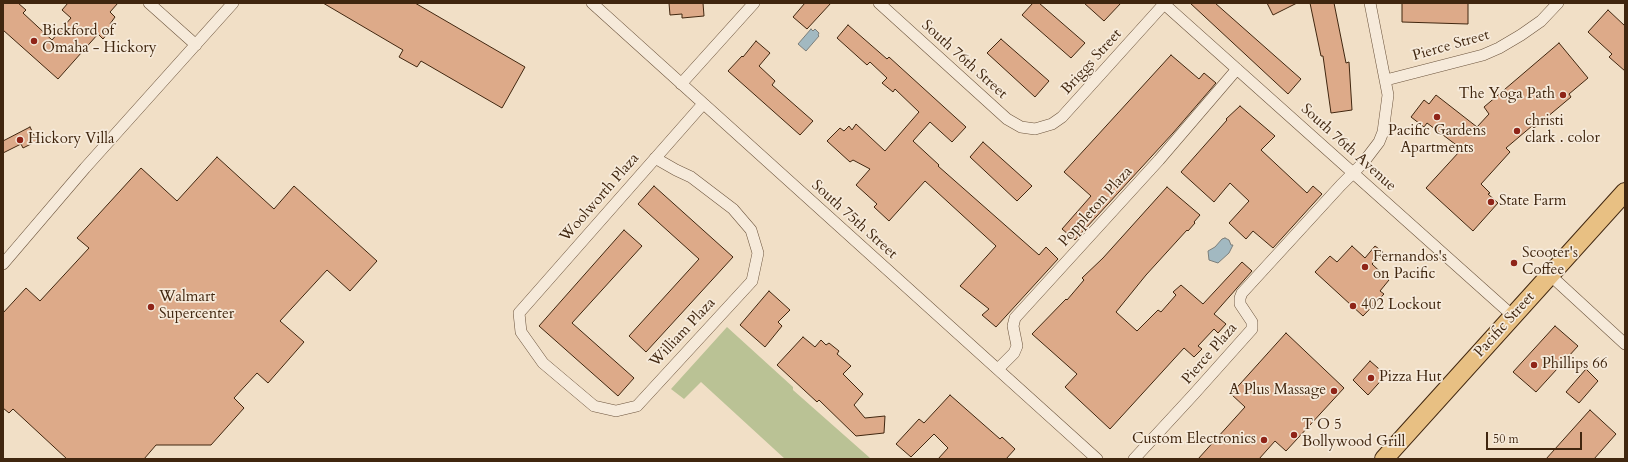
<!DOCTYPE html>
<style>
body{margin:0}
#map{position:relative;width:1628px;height:462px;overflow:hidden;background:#f1dfc6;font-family:Cardo,serif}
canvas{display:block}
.frame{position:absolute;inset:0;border:4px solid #40260f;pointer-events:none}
.scale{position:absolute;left:1486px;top:432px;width:96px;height:18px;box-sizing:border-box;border:2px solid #40260f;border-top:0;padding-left:5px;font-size:12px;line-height:14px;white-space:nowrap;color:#40260f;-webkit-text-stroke:3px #f6eada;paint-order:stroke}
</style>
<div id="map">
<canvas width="1628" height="462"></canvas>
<div class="frame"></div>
<div class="scale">50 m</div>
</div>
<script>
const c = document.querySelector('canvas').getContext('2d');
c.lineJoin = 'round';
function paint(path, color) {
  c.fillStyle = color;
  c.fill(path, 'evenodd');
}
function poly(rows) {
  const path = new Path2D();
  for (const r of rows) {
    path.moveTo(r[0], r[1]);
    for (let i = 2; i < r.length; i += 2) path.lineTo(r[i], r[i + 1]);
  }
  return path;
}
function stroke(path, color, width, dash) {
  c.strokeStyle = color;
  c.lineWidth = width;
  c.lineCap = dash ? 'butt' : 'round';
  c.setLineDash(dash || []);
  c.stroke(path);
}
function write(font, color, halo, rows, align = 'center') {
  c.font = font + ' Cardo,serif';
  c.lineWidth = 3.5;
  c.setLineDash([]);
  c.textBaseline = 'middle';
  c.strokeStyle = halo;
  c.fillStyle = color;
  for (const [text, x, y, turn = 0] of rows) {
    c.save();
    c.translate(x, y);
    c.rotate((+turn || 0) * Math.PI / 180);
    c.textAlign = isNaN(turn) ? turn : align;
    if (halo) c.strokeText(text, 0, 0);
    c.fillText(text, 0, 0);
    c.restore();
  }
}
const green = poly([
 [727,327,793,387,793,390,870,458,869,459,785,459,701,382,684,399,671,389]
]);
const water = poly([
 [811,29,813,31,815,29,819,33,818,35,819,36,806,51,798,44,811,29],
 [1225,238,1229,240,1231,245,1233,245,1229,253,1218,263,1209,260,1208,251,1215,247,1222,239,1225,238]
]);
const building = poly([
 [3,3,18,3,26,10,23,13,52,40,71,18,62,10,68,3,118,3,110,12,115,17,110,24,113,27,103,39,98,34,58,79,3,30,3,3],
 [323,3,415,3,525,67,502,108,421,61,417,67,399,57,403,50,323,3],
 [669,3,703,3,704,16,682,18,682,14,670,15,669,3],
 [805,3,831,3,807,29,793,17,805,3],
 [1033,3,1039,3,1085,43,1071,58,1022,15,1033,3],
 [1084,3,1121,3,1104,21,1084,3],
 [1190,3,1215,3,1301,79,1288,94,1190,3],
 [1267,3,1297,3,1273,15,1267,3],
 [1310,3,1334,3,1346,63,1349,62,1352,110,1331,113,1323,56,1321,56,1310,3],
 [1402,3,1468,3,1468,24,1402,22,1402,3],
 [1608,10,1625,26,1625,71,1609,57,1612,54,1588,32,1608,10],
 [848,25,887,59,889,57,966,127,952,142,930,122,913,141,939,165,938,166,1039,255,1046,247,1058,259,996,327,982,315,989,309,960,286,996,246,925,181,889,221,874,207,877,204,856,185,870,169,853,160,850,162,827,141,840,128,844,131,849,126,852,130,856,124,885,151,919,112,895,89,893,92,882,83,887,78,870,62,867,65,837,38,848,25],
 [1001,39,1049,81,1035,97,987,53,1001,39],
 [756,41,770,53,759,66,775,81,772,85,813,121,800,135,728,71,742,56,743,57,756,41],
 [1559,43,1588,78,1569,94,1571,97,1534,128,1532,126,1506,148,1510,152,1481,184,1490,193,1488,194,1498,203,1473,231,1426,188,1459,152,1456,150,1459,147,1427,123,1424,127,1411,117,1424,100,1429,104,1436,95,1477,127,1489,114,1484,107,1559,43],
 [1171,55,1199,79,1204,73,1216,83,1173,133,1075,240,1062,229,1091,196,1064,172,1171,55],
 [1240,106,1275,136,1261,150,1307,193,1313,186,1322,194,1273,248,1253,231,1246,239,1229,223,1249,201,1230,183,1214,202,1181,172,1227,120,1226,119,1240,106],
 [30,127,37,141,23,148,21,144,3,153,3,141,30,127],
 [983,142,1032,186,1017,201,970,157,983,142],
 [217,157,274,209,294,186,377,261,350,291,327,270,280,321,304,342,268,383,257,373,234,398,244,408,211,445,156,445,144,459,67,459,13,409,9,413,3,408,3,313,26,288,40,301,89,248,77,238,141,168,177,201,217,157],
 [654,186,733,257,646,352,629,336,699,259,638,204,654,186],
 [1167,187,1200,215,1194,222,1195,223,1188,231,1187,230,1146,275,1116,312,1137,331,1158,310,1161,312,1176,295,1173,292,1181,285,1203,304,1242,262,1252,271,1214,314,1226,324,1218,333,1214,329,1198,346,1202,349,1194,357,1184,348,1110,429,1065,387,1077,374,1032,334,1066,299,1067,300,1084,280,1082,278,1103,258,1167,187],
 [624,230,642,246,572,323,634,378,618,396,539,326,624,230],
 [1352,246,1365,258,1375,246,1383,252,1372,264,1389,280,1380,291,1384,294,1363,316,1315,272,1330,256,1337,262,1352,246],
 [769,291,790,310,778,322,782,326,765,347,740,325,769,291],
 [1555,326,1578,346,1536,392,1513,372,1555,326],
 [1286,333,1344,388,1286,451,1275,441,1259,459,1198,459,1245,407,1231,394,1286,333],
 [803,337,815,347,821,340,826,345,829,343,839,351,837,354,851,366,843,374,863,394,854,405,865,418,885,416,884,433,856,436,819,400,817,402,777,365,803,337],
 [1370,361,1386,375,1368,395,1353,380,1370,361],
 [1586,369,1598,381,1579,403,1566,392,1586,369],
 [950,395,1000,439,1002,437,1015,449,1006,459,938,459,948,448,934,434,911,457,896,444,919,419,924,423,950,395],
 [1590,410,1616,434,1594,459,1546,459,1590,410]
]);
const street = poly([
 [149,3,196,45],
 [592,3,1097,459],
 [879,3,1007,119,1021,127,1035,129,1052,124,1062,117,1164,4],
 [1163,3,1513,316],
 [1386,80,1483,55,1499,48,1521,35,1541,21,1558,3],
 [681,84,754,3],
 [655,158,676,170,691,177,733,209,751,230,758,253,752,281,637,406,616,411,594,406,543,363,521,332,519,313,703,104],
 [3,264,85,168,233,3],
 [1550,275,1625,344],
 [998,369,1014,353,1017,346,1013,326,1015,318,1159,160,1237,69],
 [1134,459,1194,394,1252,329,1252,322,1240,304,1240,298,1242,293,1341,185,1363,163,1379,142,1383,132,1388,95,1370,3]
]);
const primary = poly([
 [1384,459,1625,192]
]);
const markers = [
 [34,41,4,"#8f2418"],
 [1563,95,4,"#8f2418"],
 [1437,117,4,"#8f2418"],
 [1517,131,4,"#8f2418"],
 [20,140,4,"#8f2418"],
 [1491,202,4,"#8f2418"],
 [1514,263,4,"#8f2418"],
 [1365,267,4,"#8f2418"],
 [1353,306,4,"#8f2418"],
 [151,307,4,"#8f2418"],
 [1534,365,4,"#8f2418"],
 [1371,378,4,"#8f2418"],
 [1334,391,4,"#8f2418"],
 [1294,435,4,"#8f2418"],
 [1264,440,4,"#8f2418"]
];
const poiNames = [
 ["Bickford of",42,32],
 ["Omaha - Hickory",42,49],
 ["The Yoga Path",1555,95,"right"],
 ["christi",1525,122],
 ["clark . color",1525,139],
 ["Pacific Gardens",1437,132,"center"],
 ["Apartments",1437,149,"center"],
 ["Hickory Villa",28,140],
 ["State Farm",1499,202],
 ["Scooter's",1522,254],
 ["Coffee",1522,271],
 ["Fernandos's",1373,258],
 ["on Pacific",1373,275],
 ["Walmart",159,298],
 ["Supercenter",159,315],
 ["402 Lockout",1361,306],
 ["Phillips 66",1542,365],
 ["Pizza Hut",1379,378],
 ["A Plus Massage",1326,391,"right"],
 ["T O 5",1302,426],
 ["Bollywood Grill",1302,443],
 ["Custom Electronics",1256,440,"right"]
];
const streetNames = [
 ["Pierce Street",1451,46,-16],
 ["South 76th Street",964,60,42],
 ["Briggs Street",1092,62,-48],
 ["South 76th Avenue",1348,148,42],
 ["Woolworth Plaza",600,198,-49],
 ["Poppleton Plaza",1096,207,-48],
 ["South 75th Street",854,220,42],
 ["Pacific Street",1505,325,-48],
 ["William Plaza",683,333,-47],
 ["Pierce Plaza",1210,354,-49]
];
paint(green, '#bac295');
paint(water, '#a2b9c1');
stroke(water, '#7b7e7a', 1);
paint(building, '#ddaa89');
stroke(building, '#40260f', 1);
stroke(street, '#6c543d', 12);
stroke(primary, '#40260f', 20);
stroke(street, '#f6eada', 11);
stroke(primary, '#e8c083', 18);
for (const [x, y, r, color] of markers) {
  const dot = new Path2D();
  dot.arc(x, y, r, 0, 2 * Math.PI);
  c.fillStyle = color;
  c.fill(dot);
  stroke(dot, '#f6eada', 1.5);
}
write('15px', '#40260f', '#f6eada', poiNames, 'left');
write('15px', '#40260f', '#f6eada', streetNames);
</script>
